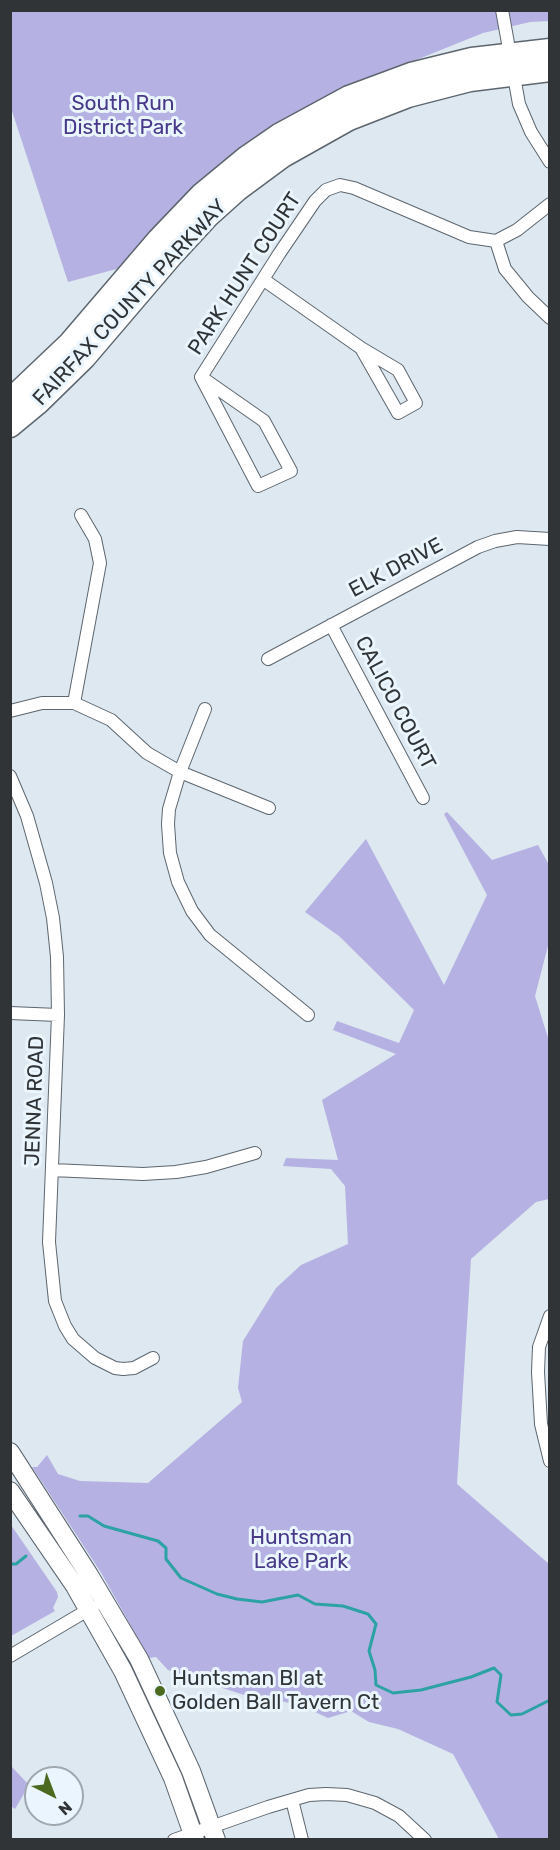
<!DOCTYPE html>
<style>
body{margin:0}
#map{position:relative;width:560px;height:1850px;overflow:hidden;background:#dde8f0;font-family:Rubik,sans-serif}
canvas{display:block}
.frame{position:absolute;inset:0;border:12px solid #303437;pointer-events:none}
.north{position:absolute;left:24px;top:1766px;width:60px;height:60px;box-sizing:border-box;background:#eaf5fe;border:2px solid #a0a8ae;border-radius:50%;rotate:138deg;font-size:16px;font-weight:700;line-height:24px;text-align:center;color:#303437}
.north::after{content:'';display:block;margin:auto;width:21px;height:27px;background:#4b6a20;clip-path:polygon(50% 0,100% 100%,50% 72%,0 100%)}
</style>
<div id="map">
<canvas width="560" height="1850"></canvas>
<div class="frame"></div>
<div class="north">N</div>
</div>
<script>
const c = document.querySelector('canvas').getContext('2d');
c.lineJoin = 'round';
function paint(path, color) {
  c.fillStyle = color;
  c.fill(path, 'evenodd');
}
function poly(rows) {
  const path = new Path2D();
  for (const r of rows) {
    path.moveTo(r[0], r[1]);
    for (let i = 2; i < r.length; i += 2) path.lineTo(r[i], r[i + 1]);
  }
  return path;
}
function stroke(path, color, width, dash) {
  c.strokeStyle = color;
  c.lineWidth = width;
  c.lineCap = dash ? 'butt' : 'round';
  c.setLineDash(dash || []);
  c.stroke(path);
}
function write(font, color, halo, rows, align = 'center') {
  c.font = font + ' Rubik,sans-serif';
  c.lineWidth = 6;
  c.setLineDash([]);
  c.textBaseline = 'middle';
  c.strokeStyle = halo;
  c.fillStyle = color;
  for (const [text, x, y, turn = 0] of rows) {
    c.save();
    c.translate(x, y);
    c.rotate((+turn || 0) * Math.PI / 180);
    c.textAlign = isNaN(turn) ? turn : align;
    if (halo) c.strokeText(text, 0, 0);
    c.fillText(text, 0, 0);
    c.restore();
  }
}
const green = poly([
 [549,10,550,21,530,22,483,33,354,85,124,267,68,282,11,108,10,11],
 [447,812,492,860,538,845,549,865,549,942,535,996,549,1041,549,1199,536,1202,471,1259,457,1484,549,1564,549,1839,499,1839,453,1754,398,1729,369,1722,351,1711,328,1718,302,1706,263,1697,244,1695,168,1670,156,1657,149,1658,100,1571,32,1467,37,1467,47,1455,58,1474,80,1481,148,1483,242,1402,238,1388,243,1341,276,1288,301,1265,348,1244,345,1186,331,1169,283,1166,286,1158,338,1160,322,1100,396,1054,333,1030,337,1021,399,1043,414,1010,339,936,305,912,366,839,444,985,487,895,444,814],
 [11,1525,57,1592,58,1597,53,1608,55,1611,11,1636],
 [11,1766,29,1785,15,1809,11,1806]
]);
const stream = poly([
 [80,1516,88,1516,104,1526,158,1541,166,1548,166,1559,181,1578,217,1594,237,1599,262,1602,298,1595,315,1604,343,1606,368,1614,376,1624,369,1651,375,1670,376,1685,393,1693,421,1690,471,1677,494,1668,501,1675,497,1702,511,1715,522,1714,550,1700],
 [10,1564,16,1564,26,1556]
]);
const street = poly([
 [502,10,519,104,531,132,550,162],
 [496,241,505,269,528,297,550,318],
 [264,280,361,348,398,413,416,403,398,370,361,348],
 [201,377,264,421,291,471,258,486,201,377,279,254,315,201,326,190,340,185,354,188,469,237,496,241,517,230,550,204],
 [331,625,423,798],
 [268,659,478,547,495,541,517,537,550,539],
 [74,703,100,563,95,539,81,515],
 [205,709,180,772,169,809,168,824,170,853,178,882,192,911,210,935,308,1015],
 [10,711,42,703,74,703,111,720,147,753,180,772,269,808],
 [10,776,27,816,46,883,53,918,57,957,58,1015,49,1242,55,1301,65,1326,73,1339,95,1358,115,1368,123,1369,134,1368,153,1358],
 [10,1013,58,1015],
 [52,1170,143,1174,176,1172,206,1167,255,1153],
 [550,1316,539,1347,538,1372,541,1424,550,1461],
 [10,1656,93,1607],
 [292,1800,302,1840],
 [174,1840,268,1807,309,1795,326,1794,347,1795,375,1803,399,1816,425,1840]
]);
const secondary = poly([
 [10,1452,89,1575,139,1659,191,1771,216,1840],
 [10,1491,75,1586,123,1671,173,1778,195,1840]
]);
const highway = poly([
 [10,400,70,343,159,239,201,195,247,157,279,135,349,97,411,74,472,59,550,50],
 [10,426,39,402,84,358,172,255,208,216,237,190,283,156,349,119,408,96,470,80,550,70]
]);
const markers = [
 [160,1691,6,"#4b6a20"]
];
const parkNames = [
 ["South Run",123,104],
 ["District Park",123,128],
 ["Huntsman",301,1538],
 ["Lake Park",301,1562]
];
const streetNames = [
 ["PARK HUNT COURT",245,274,-57],
 ["FAIRFAX COUNTY PARKWAY",130,303,-47],
 ["ELK DRIVE",396,568,-28],
 ["CALICO COURT",395,703,62],
 ["JENNA ROAD",35,1101,-88]
];
const poiNames = [
 ["Huntsman Bl at",172,1679],
 ["Golden Ball Tavern Ct",172,1703]
];
paint(green, '#b5b1e2');
stroke(stream, '#2ca2a4', 3);
stroke(street, '#5d666e', 14);
stroke(secondary, '#5d666e', 20);
stroke(highway, '#5d666e', 25);
stroke(street, '#fff', 12);
stroke(secondary, '#fff', 18);
stroke(highway, '#fff', 22);
for (const [x, y, r, color] of markers) {
  const dot = new Path2D();
  dot.arc(x, y, r, 0, 2 * Math.PI);
  c.fillStyle = color;
  c.fill(dot);
  stroke(dot, '#eaf5fe', 2);
}
write('21px', '#48398a', '#eaf5fe', parkNames);
write('21px', '#303437', '#eaf5fe', streetNames);
write('21px', '#303437', '#eaf5fe', poiNames, 'left');
</script>
